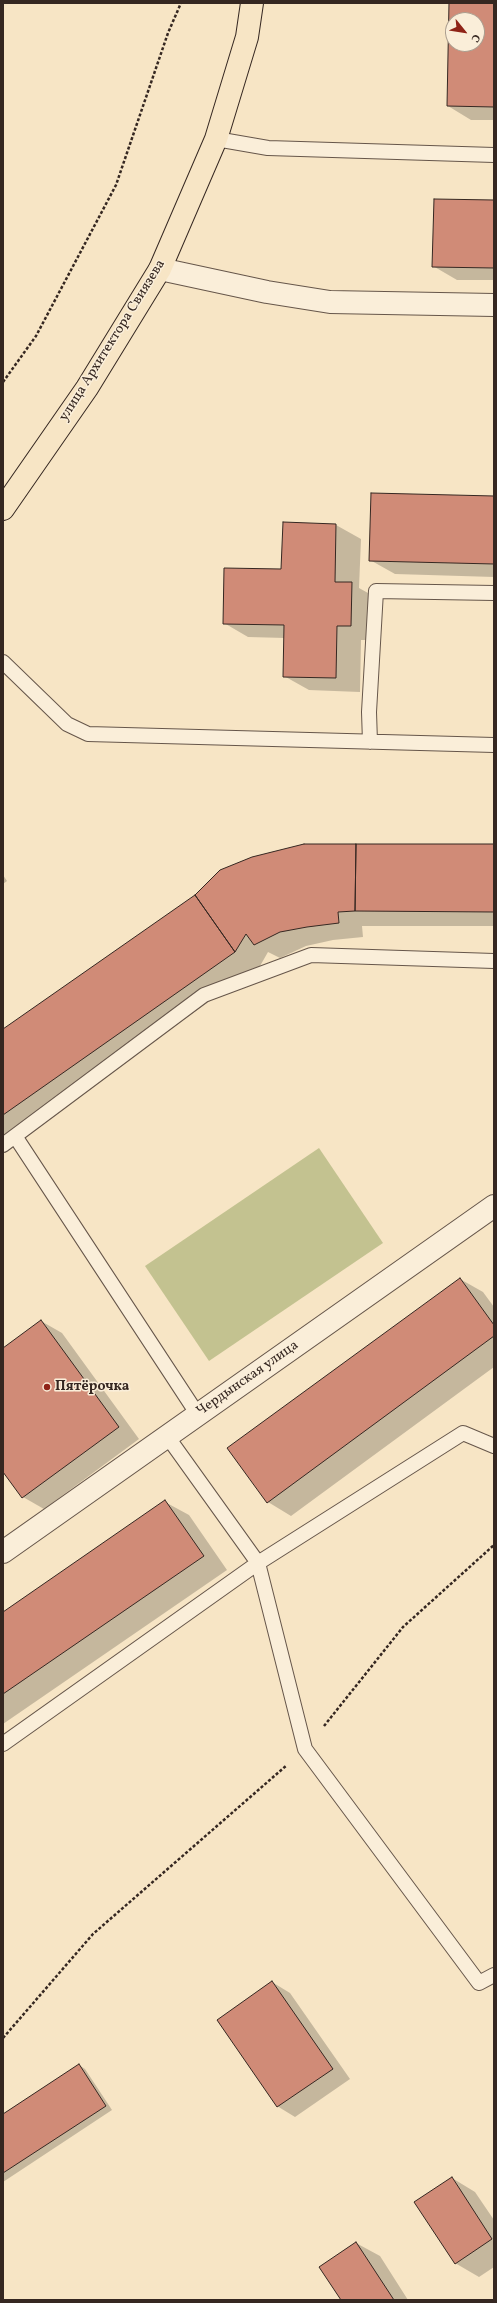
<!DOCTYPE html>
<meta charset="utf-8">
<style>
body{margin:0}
#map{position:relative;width:497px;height:2303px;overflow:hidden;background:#f7e5c5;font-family:Vollkorn,serif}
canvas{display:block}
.frame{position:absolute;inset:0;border:4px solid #352721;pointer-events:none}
.north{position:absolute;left:445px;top:12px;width:40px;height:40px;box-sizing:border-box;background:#faeed9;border:1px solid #ab9e8f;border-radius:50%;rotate:120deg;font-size:11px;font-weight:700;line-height:16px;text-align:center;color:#352721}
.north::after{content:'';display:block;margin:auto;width:14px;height:18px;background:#8f2418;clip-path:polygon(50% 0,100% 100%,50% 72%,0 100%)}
</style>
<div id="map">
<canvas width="497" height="2303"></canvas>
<div class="frame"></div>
<div class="north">С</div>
</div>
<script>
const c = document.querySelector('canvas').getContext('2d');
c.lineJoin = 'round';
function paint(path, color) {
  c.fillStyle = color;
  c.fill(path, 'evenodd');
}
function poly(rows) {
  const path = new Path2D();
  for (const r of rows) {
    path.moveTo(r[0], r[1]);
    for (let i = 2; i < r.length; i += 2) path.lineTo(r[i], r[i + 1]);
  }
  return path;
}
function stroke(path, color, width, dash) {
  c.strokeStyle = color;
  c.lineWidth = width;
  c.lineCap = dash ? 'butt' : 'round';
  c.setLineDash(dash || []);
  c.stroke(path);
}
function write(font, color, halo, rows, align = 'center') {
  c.font = font + ' Vollkorn,serif';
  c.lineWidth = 3;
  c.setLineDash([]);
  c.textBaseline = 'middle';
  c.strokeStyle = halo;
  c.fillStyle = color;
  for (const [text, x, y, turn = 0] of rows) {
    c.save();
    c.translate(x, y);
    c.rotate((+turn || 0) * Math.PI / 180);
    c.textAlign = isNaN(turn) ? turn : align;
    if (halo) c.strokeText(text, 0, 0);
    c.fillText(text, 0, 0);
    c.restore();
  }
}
const green = poly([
 [319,1148,383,1243,209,1361,145,1266]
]);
const shadow = poly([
 [450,3,494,3,494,120,471,120,448,106],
 [453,20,477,20,477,44,453,44],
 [494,201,494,280,457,280,433,266],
 [494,497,494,577,395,574,370,560],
 [336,525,361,539,359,588,377,598,375,640,361,640,360,692,309,690,284,676,285,638,248,637,224,623],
 [494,846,494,926,362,926,363,937,333,940,306,946,280,958,268,952,260,966,3,1146,3,1031,195,896],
 [3,875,7,881,3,884],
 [460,1279,483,1292,494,1307,494,1367,291,1516,268,1502],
 [41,1321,62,1333,139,1439,44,1509,23,1497,3,1470,3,1349],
 [165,1502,189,1515,227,1570,3,1724,3,1613],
 [272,1982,290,1993,350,2079,295,2117,277,2106],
 [79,2065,85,2069,112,2110,3,2182,3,2115],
 [452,2178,475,2192,494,2220,494,2267,479,2277,455,2263],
 [356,2243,380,2256,408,2300,342,2300]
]);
const building = poly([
 [449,3,494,3,494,107,447,106,449,3],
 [453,20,477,20,477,44,453,44,453,20],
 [434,199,494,200,494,268,432,267,434,199],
 [371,493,494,496,494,564,369,561,371,493],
 [283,522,336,524,335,582,352,582,351,626,337,626,336,678,283,677,284,625,223,624,224,568,281,569,283,522],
 [304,844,356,844,355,911,338,912,339,923,307,927,280,932,254,945,246,934,235,952,195,895,220,870,252,857,304,844],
 [356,844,494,844,494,912,355,911,356,844],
 [195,895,235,952,3,1115,3,1029,195,895],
 [460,1278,494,1325,494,1336,267,1503,227,1448,460,1278],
 [41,1320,119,1427,22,1498,3,1472,3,1348,41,1320],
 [165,1500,204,1556,3,1694,3,1612,165,1500],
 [272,1981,333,2069,277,2107,217,2020,272,1981],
 [79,2064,106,2106,3,2173,3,2114,79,2064],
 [452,2177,492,2239,455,2264,414,2202,452,2177],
 [356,2242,394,2300,341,2300,319,2267,356,2242]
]);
const path = poly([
 [3,382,36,336,116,185,168,33,181,3],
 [324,1726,403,1627,494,1545],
 [3,2038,93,1934,287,1765]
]);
const service = poly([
 [216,139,268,148,494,155],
 [3,662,67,724,88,734,494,745],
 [370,742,369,712,376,591,494,593],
 [15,1136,198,1415],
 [3,1145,204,995,311,955,494,961],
 [167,1436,258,1563,305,1749,479,1983,494,1975],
 [3,1744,258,1563,463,1433,494,1446]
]);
const minor = poly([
 [160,269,267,292,330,302,494,305],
 [3,1552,494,1206]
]);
const primary = poly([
 [3,509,87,388,160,269,216,139,247,37,252,3]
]);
const markers = [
 [47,1387,4,"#8f2418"]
];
const streetNames = [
 ["улица Архитектора Свиязева",113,341,-58],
 ["Чердынская улица",248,1379,-35]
];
const poiNames = [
 ["Пятёрочка",55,1387]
];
paint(green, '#c3c290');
paint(shadow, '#0003');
paint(building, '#d08b77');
stroke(building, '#352721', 1);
stroke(service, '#66564a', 16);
stroke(minor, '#66564a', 24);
stroke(primary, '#352721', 24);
stroke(path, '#352721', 2.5, [3, 2]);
stroke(service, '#faeed9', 14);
stroke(minor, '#faeed9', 22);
stroke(primary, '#f7e5c5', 22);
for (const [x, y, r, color] of markers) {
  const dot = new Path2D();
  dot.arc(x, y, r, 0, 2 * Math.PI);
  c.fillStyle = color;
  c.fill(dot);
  stroke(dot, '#faeed9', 1.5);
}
write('14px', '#352721', '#faeed9', streetNames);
write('bold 14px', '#352721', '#faeed9', poiNames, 'left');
</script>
